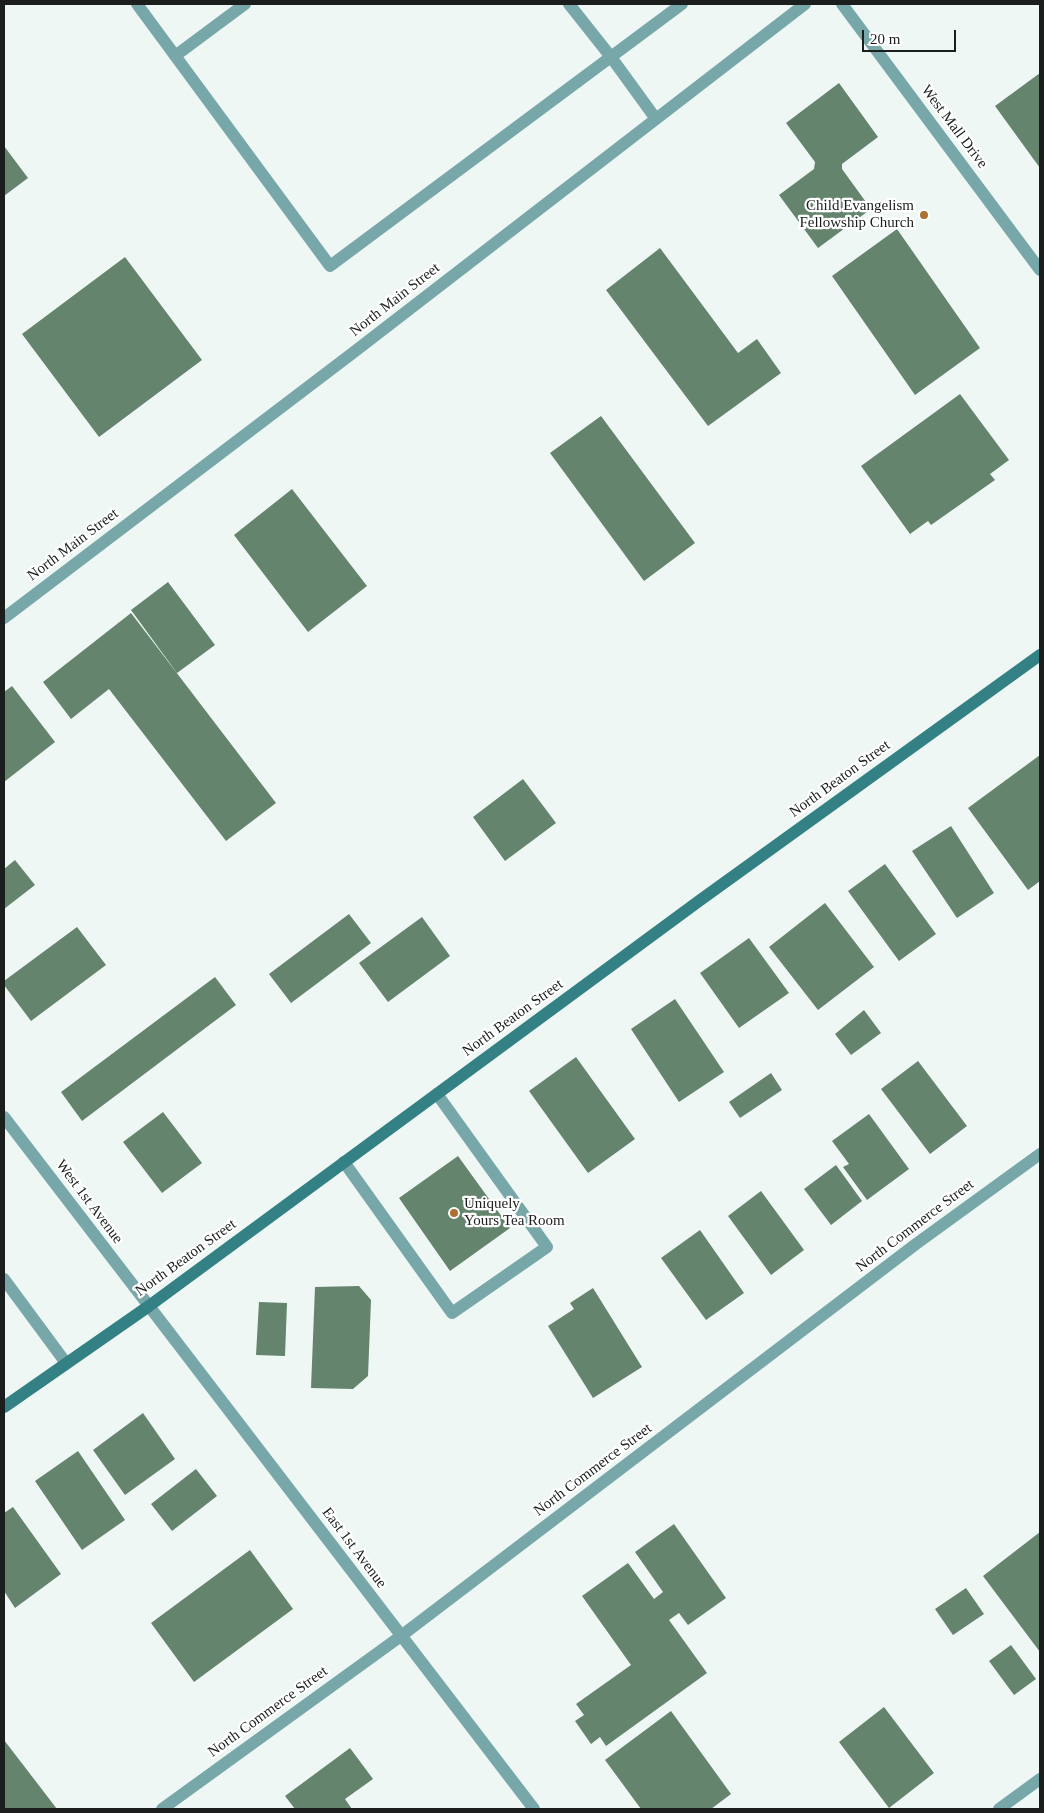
<!DOCTYPE html>
<style>
body{margin:0}
#map{position:relative;width:1044px;height:1813px;overflow:hidden;background:#eff7f4;font-family:"Times New Roman",serif}
canvas{display:block}
.frame{position:absolute;inset:0;border:5px solid #1b1e1d;pointer-events:none}
.scale{position:absolute;left:862px;top:30px;width:94px;height:22px;box-sizing:border-box;border:2px solid #1b1e1d;border-top:0;padding-left:6px;font-size:15px;line-height:18px;white-space:nowrap;color:#1b1e1d;-webkit-text-stroke:4px #fff;paint-order:stroke}
</style>
<div id="map">
<canvas width="1044" height="1813"></canvas>
<div class="frame"></div>
<div class="scale">20 m</div>
</div>
<script>
const c = document.querySelector('canvas').getContext('2d');
c.lineJoin = 'round';
function paint(path, color) {
  c.fillStyle = color;
  c.fill(path, 'evenodd');
}
function poly(rows) {
  const path = new Path2D();
  for (const r of rows) {
    path.moveTo(r[0], r[1]);
    for (let i = 2; i < r.length; i += 2) path.lineTo(r[i], r[i + 1]);
  }
  return path;
}
function stroke(path, color, width, dash) {
  c.strokeStyle = color;
  c.lineWidth = width;
  c.lineCap = dash ? 'butt' : 'round';
  c.setLineDash(dash || []);
  c.stroke(path);
}
function write(font, color, halo, rows, align = 'center') {
  c.font = font + ' "Times New Roman",serif';
  c.lineWidth = 4.5;
  c.setLineDash([]);
  c.textBaseline = 'middle';
  c.strokeStyle = halo;
  c.fillStyle = color;
  for (const [text, x, y, turn = 0] of rows) {
    c.save();
    c.translate(x, y);
    c.rotate((+turn || 0) * Math.PI / 180);
    c.textAlign = isNaN(turn) ? turn : align;
    if (halo) c.strokeText(text, 0, 0);
    c.fillText(text, 0, 0);
    c.restore();
  }
}
const building = poly([
 [1040,73,1040,168,995,106],
 [839,83,878,137,842,164,842,169,871,209,818,248,779,195,814,169,815,162,786,123],
 [4,146,28,178,4,196],
 [897,229,980,348,915,395,832,276],
 [660,248,738,353,757,339,781,373,708,426,606,290],
 [125,257,202,360,99,437,22,334],
 [960,394,1009,460,990,474,995,480,931,525,928,521,910,534,861,466],
 [601,416,695,543,644,581,550,453],
 [292,489,367,586,308,632,234,535],
 [168,582,215,645,177,673,131,610],
 [131,613,276,803,226,841,109,689,71,719,43,682],
 [12,686,55,742,4,782,4,692],
 [1040,755,1040,881,1028,890,968,808],
 [523,779,556,823,505,861,473,817],
 [951,826,994,893,957,918,912,851],
 [15,860,35,885,4,909,4,869],
 [885,864,936,934,899,961,848,891],
 [825,903,874,967,818,1010,769,947],
 [349,914,371,943,291,1003,269,974],
 [422,917,450,956,388,1002,359,963],
 [77,927,106,965,31,1021,4,985,4,981],
 [749,938,789,993,739,1028,700,973],
 [215,977,236,1005,82,1121,61,1092],
 [675,999,724,1072,679,1102,631,1029],
 [864,1010,881,1033,851,1055,835,1034],
 [576,1057,635,1139,588,1173,529,1091],
 [918,1061,967,1126,930,1154,881,1089],
 [771,1073,782,1090,740,1118,729,1102],
 [163,1112,202,1163,162,1193,123,1142],
 [869,1114,909,1169,867,1200,843,1167,849,1164,832,1141],
 [458,1156,510,1228,450,1271,399,1198],
 [836,1165,862,1201,831,1225,804,1189],
 [761,1191,804,1250,771,1275,728,1216],
 [700,1230,744,1293,706,1320,661,1258],
 [359,1286,371,1300,368,1376,353,1389,311,1388,315,1287],
 [593,1288,642,1367,593,1398,548,1326,574,1309,570,1303],
 [259,1302,287,1303,285,1356,256,1355],
 [143,1413,175,1459,125,1495,93,1450],
 [78,1451,125,1520,82,1550,35,1481],
 [196,1469,217,1496,172,1531,151,1504],
 [13,1507,61,1574,15,1608,4,1591,4,1513],
 [674,1524,726,1598,688,1625,679,1613,669,1620,707,1673,606,1746,600,1737,591,1744,575,1721,584,1715,576,1704,631,1665,582,1596,628,1563,654,1599,663,1592,635,1552],
 [1040,1532,1040,1652,983,1576],
 [250,1550,293,1609,194,1682,151,1623],
 [966,1588,984,1614,953,1635,935,1609],
 [1011,1645,1036,1679,1014,1695,989,1661],
 [884,1707,934,1773,889,1808,839,1742],
 [671,1711,731,1794,711,1809,641,1809,605,1760],
 [4,1740,57,1809,4,1809],
 [350,1748,373,1779,345,1799,352,1809,295,1809,285,1796]
]);
const service = poly([
 [137,4,330,266,682,4],
 [569,4,611,57,656,119],
 [175,56,245,4],
 [344,1162,452,1313,547,1247,437,1094],
 [4,1279,66,1363]
]);
const minor = poly([
 [842,4,1040,270],
 [4,618,354,352,805,4],
 [4,1117,149,1306],
 [162,1809,401,1636,916,1244,1040,1154],
 [999,1809,1040,1779]
]);
const tertiary = poly([
 [149,1306,534,1809]
]);
const secondary = poly([
 [4,1407,149,1306,699,901,1040,655]
]);
const markers = [
 [924,215,5,"#ac7033"],
 [454,1213,5,"#ac7033"]
];
const streetNames = [
 ["West Mall Drive",954,127,53],
 ["North Main Street",395,300,-38],
 ["North Main Street",73,545,-37],
 ["North Beaton Street",840,779,-36],
 ["North Beaton Street",513,1018,-36],
 ["West 1st Avenue",89,1202,53],
 ["North Commerce Street",915,1226,-37],
 ["North Beaton Street",186,1258,-36],
 ["North Commerce Street",593,1470,-37],
 ["East 1st Avenue",354,1548,53],
 ["North Commerce Street",268,1712,-36]
];
const poiNames = [
 ["Child Evangelism",914,206],
 ["Fellowship Church",914,223],
 ["Uniquely",464,1204,"left"],
 ["Yours Tea Room",464,1221,"left"]
];
paint(building, '#64846e');
stroke(service, '#78a7a9', 12);
stroke(minor, '#78a7a9', 12);
stroke(tertiary, '#78a7a9', 12);
stroke(secondary, '#338185', 12);
for (const [x, y, r, color] of markers) {
  const dot = new Path2D();
  dot.arc(x, y, r, 0, 2 * Math.PI);
  c.fillStyle = color;
  c.fill(dot);
  stroke(dot, '#fff', 2);
}
write('15px', '#1b1e1d', '#fff', streetNames);
write('15px', '#1b1e1d', '#fff', poiNames, 'right');
</script>
